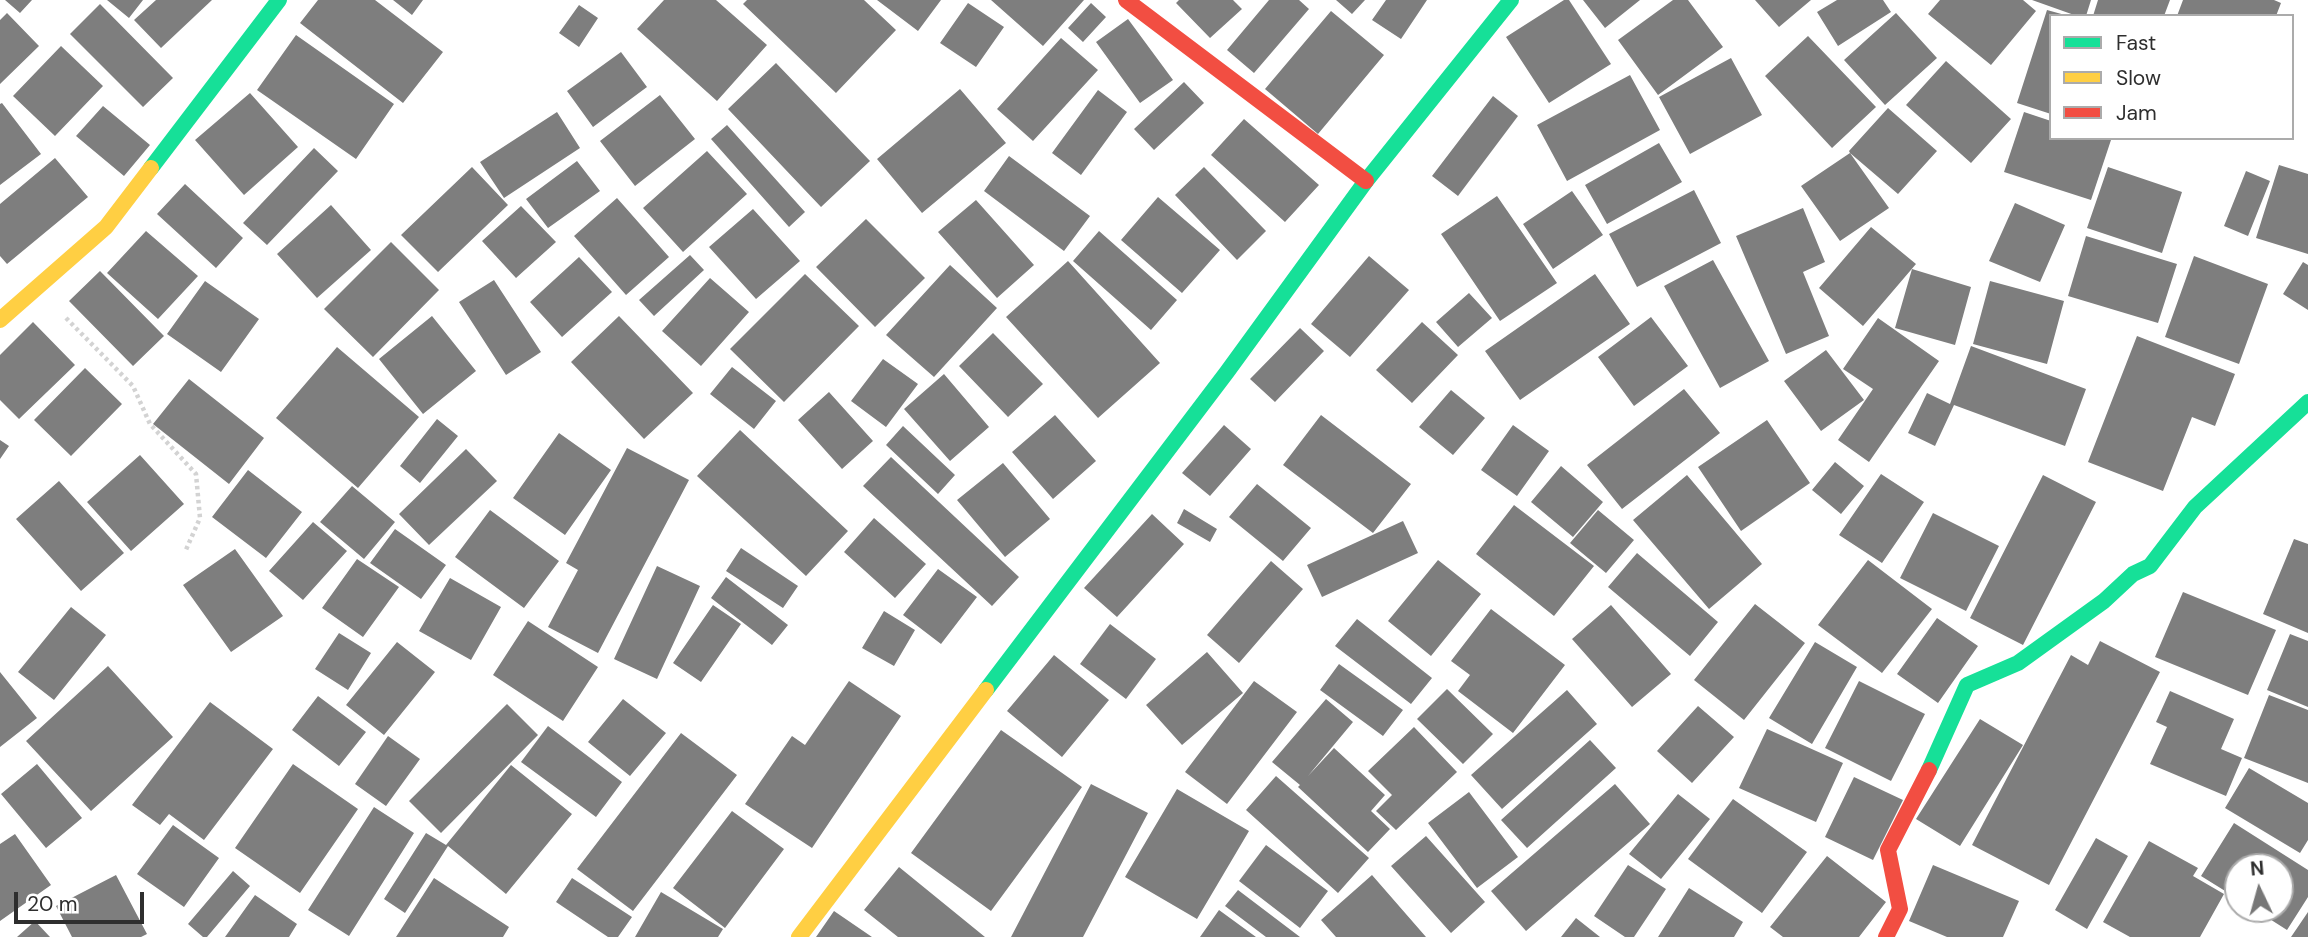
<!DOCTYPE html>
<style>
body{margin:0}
#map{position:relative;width:2308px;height:937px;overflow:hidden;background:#fff;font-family:"DM Sans",sans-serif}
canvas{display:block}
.legend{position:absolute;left:2049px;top:14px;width:245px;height:126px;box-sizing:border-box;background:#fff;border:2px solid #ababab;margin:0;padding:9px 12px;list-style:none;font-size:21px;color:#2e2e2e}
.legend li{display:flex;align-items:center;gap:14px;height:35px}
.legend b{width:35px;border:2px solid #ababab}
.north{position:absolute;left:2224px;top:853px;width:70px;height:70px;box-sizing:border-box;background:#fff;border:2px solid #ababab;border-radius:50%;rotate:355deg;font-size:19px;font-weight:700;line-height:28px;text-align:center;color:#2e2e2e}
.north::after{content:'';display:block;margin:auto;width:24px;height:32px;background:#777;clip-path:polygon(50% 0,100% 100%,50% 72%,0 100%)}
.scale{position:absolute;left:14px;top:892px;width:130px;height:32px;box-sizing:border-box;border:4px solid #2e2e2e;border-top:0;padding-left:9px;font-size:21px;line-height:24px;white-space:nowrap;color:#2e2e2e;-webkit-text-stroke:5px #fff;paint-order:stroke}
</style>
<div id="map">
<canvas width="2308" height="937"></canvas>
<ul class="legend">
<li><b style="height:9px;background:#16e098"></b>Fast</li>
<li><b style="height:9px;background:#ffcf43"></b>Slow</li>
<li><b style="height:9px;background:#f24e42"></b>Jam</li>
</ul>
<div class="north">N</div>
<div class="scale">20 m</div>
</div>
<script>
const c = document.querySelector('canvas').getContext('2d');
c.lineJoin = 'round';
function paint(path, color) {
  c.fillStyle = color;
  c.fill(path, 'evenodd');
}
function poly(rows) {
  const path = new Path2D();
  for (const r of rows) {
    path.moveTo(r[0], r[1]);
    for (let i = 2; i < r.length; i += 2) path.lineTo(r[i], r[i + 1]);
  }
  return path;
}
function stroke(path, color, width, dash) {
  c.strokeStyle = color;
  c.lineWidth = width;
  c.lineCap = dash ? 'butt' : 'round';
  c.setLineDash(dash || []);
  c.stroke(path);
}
const building = poly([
 [5,0,32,0,20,13],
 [107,0,143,0,129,18],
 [156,0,212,0,161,48,134,20],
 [318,0,375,0,443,52,403,103,300,23],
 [393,0,423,0,412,15],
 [664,0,716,0,767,45,717,101,637,29],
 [747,0,864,0,896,30,836,93,743,4],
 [877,0,941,0,918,31],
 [991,0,1084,0,1043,46],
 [1179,0,1233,0,1242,9,1210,38,1176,3],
 [1269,0,1299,0,1309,9,1254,73,1227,50],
 [1336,0,1365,0,1352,14],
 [1386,0,1427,0,1401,39,1372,20],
 [1564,0,1569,0,1611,64,1549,103,1506,37],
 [1583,0,1640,0,1605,28],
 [1673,0,1688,0,1723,47,1658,95,1618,40],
 [1755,0,1811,0,1779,27],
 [1837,0,1883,0,1891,12,1838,46,1817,12],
 [1940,0,2023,0,2036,11,1991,65,1928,14],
 [2032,0,2091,0,2086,16,2077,16],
 [2098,0,2170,0,2164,16,2093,16],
 [2183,0,2274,0,2281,3,2276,16,2177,16],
 [968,3,1004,27,976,67,940,43],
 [1091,3,1106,17,1083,42,1068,28],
 [100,4,173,78,143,107,70,34],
 [579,5,598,18,579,47,559,33],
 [2047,10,2065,15,2051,16,2051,114,2017,103],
 [1331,11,1384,55,1318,134,1265,89],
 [7,13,39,46,0,84,0,20],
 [1896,13,1937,58,1885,105,1844,60],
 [1128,19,1173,80,1140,103,1096,42],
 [296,35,394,104,356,159,257,90],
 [1808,36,1876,107,1832,148,1765,76],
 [1061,38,1098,70,1033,141,997,109],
 [61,46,103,86,55,136,13,96],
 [621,52,647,87,593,127,567,91],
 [1731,58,1762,115,1690,154,1659,97],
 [1946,61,2011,119,1971,163,1906,105],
 [776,63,870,161,821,207,728,109],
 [1630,75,1660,130,1567,181,1537,125],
 [1184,82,1204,103,1154,150,1134,129],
 [960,89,1006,143,922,213,877,159],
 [1098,90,1127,112,1081,175,1052,153],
 [250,93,298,147,244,195,195,140],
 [660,95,695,139,635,186,600,141],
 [1493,96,1518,116,1458,196,1432,176],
 [2,103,41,154,0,185,0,104],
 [103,106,150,145,124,176,76,136],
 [1888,108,1937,151,1898,194,1850,153,1889,208,1840,241,1801,186,1850,153,1849,151],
 [557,112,580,148,504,198,480,162],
 [2024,112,2051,121,2051,138,2111,140,2091,200,2004,172],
 [1244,119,1319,185,1285,222,1211,155],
 [727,125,805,212,789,227,711,139],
 [1659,143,1682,182,1607,224,1585,185],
 [314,148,338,171,267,245,243,223],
 [707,151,747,194,683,252,643,208],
 [1009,156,1090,216,1064,251,984,191],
 [55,158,88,197,7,264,0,256,0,204],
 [577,161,600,191,548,228,526,199],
 [2279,165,2308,174,2308,254,2256,238],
 [472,167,508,205,438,272,401,235],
 [1204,167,1266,231,1237,260,1175,195],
 [2108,167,2182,192,2162,253,2087,228],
 [2246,171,2270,181,2248,236,2224,226],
 [185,184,243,238,216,268,157,214],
 [1694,190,1721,243,1637,287,1609,234],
 [1572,191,1603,235,1553,269,1523,224],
 [1497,196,1557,283,1500,321,1441,234],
 [1158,197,1220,250,1182,293,1121,240],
 [617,198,669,257,626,295,574,236],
 [976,200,1034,265,997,298,938,232],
 [2015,203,2065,225,2040,282,1989,261],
 [331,205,371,250,317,298,277,254],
 [521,206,556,242,516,278,482,241],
 [1803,208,1825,262,1803,272,1829,336,1786,354,1736,236],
 [753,209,800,261,756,299,709,247],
 [866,219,925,278,875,327,816,267],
 [1871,227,1916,264,1863,326,1819,288],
 [146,231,198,276,158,319,107,273],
 [1099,231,1177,300,1151,330,1073,261],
 [2086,236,2177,264,2158,323,2068,296],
 [391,242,439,290,373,357,324,309],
 [690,255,704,270,654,316,639,300],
 [1369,256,1409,290,1350,357,1311,324],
 [2194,256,2268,284,2239,364,2165,337],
 [579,257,612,292,562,337,530,302],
 [1713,260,1769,361,1720,388,1664,286],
 [1068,261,1160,363,1098,418,1006,317],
 [2303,262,2308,265,2308,310,2283,294],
 [950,265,997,308,934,377,886,335],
 [1912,269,1971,287,1955,345,1895,328],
 [100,271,164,336,133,366,69,301],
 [805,274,859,326,784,402,730,349],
 [1595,274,1630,324,1520,400,1485,351],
 [710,278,749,312,701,366,662,331],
 [494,280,541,352,506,375,459,302],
 [205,281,259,319,221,372,167,334],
 [1990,281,2064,301,2047,364,1973,344],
 [1469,293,1492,318,1458,347,1436,322],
 [432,316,476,371,423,414,379,359],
 [619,316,693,393,644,439,571,362],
 [1651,317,1688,366,1634,406,1598,357],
 [1878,318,1939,361,1869,462,1838,440,1873,389,1843,369],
 [33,322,75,365,19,419,0,400,0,355],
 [1422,322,1458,355,1412,403,1376,370],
 [1300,328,1324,351,1275,402,1250,379],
 [993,333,1043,384,1008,417,959,366],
 [2137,336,2235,374,2215,426,2192,417,2163,491,2088,462],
 [1971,346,2086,389,2065,446,1954,405,1935,446,1908,433,1927,393,1950,404],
 [337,347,419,417,358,488,276,418],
 [1826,350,1864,400,1821,431,1784,381],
 [883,359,918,384,886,427,851,401],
 [732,367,776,401,754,429,710,394],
 [85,368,122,404,71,456,34,420],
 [944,374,989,427,950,461,904,409],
 [189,379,264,438,229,484,153,424],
 [1684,389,1720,433,1622,509,1587,465],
 [1451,390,1485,418,1453,455,1419,427],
 [829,392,873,441,842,469,798,420],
 [1055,415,1096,461,1053,499,1012,452],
 [1321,415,1411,484,1373,533,1283,465],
 [437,419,458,436,420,483,400,466],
 [1767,420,1810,483,1741,531,1698,467],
 [1224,425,1251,449,1210,496,1182,473],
 [1513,425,1549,451,1517,496,1481,470],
 [903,426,955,475,938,494,886,445],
 [740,430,848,531,806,576,697,476],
 [559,433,611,470,565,535,513,498],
 [0,440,9,446,0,459],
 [627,448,689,480,598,653,548,627,578,570,566,563],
 [466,449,497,481,429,545,399,514],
 [140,455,184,504,131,551,87,502],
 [891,457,1019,577,992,606,863,486],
 [1835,462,1864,486,1841,514,1812,490],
 [1003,463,1050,519,1005,557,957,500],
 [1561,466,1603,502,1573,537,1531,502],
 [248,470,302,512,266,558,212,517],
 [1881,474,1924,502,1882,563,1839,535],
 [1687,475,1762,564,1709,609,1633,520],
 [2043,475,2096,502,2023,645,1970,618],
 [59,481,124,553,81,591,16,519],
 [1257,484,1311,528,1283,561,1229,517],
 [352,486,395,522,364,559,320,522],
 [1514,505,1594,566,1554,616,1476,554],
 [1184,509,1217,529,1210,542,1177,523],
 [490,510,559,561,524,608,455,557],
 [1598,510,1634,540,1606,573,1570,543],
 [1933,513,1999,546,1966,611,1900,578],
 [1152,514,1184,544,1117,617,1084,588],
 [874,518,926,564,895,598,844,552],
 [1403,521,1418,553,1322,597,1307,565],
 [313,522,347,551,303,600,269,571],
 [395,529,446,565,421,599,370,563],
 [2294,539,2308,544,2308,633,2263,614],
 [741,548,798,586,783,608,726,571],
 [235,549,283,616,231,652,183,585],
 [1637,553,1718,622,1690,656,1608,587],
 [357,559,399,587,363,637,322,608],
 [1438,560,1481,594,1431,656,1388,621],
 [1868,560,1932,609,1882,673,1818,625],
 [1271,561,1303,589,1239,663,1207,635],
 [657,566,700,586,657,679,614,659],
 [938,569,977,597,941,644,903,615],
 [726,577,788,625,772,645,711,598],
 [450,578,501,607,471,660,419,631],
 [2183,592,2276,630,2248,695,2155,657],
 [1755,604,1805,643,1744,720,1694,680],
 [713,605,741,624,701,682,673,663],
 [1611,605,1671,674,1632,707,1572,639],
 [71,607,106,635,54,700,18,672],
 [1491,609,1565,665,1513,733,1458,691,1470,675,1451,661],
 [884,611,915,630,894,666,862,648],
 [1937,618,1978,646,1938,703,1897,674],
 [1357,619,1432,678,1411,704,1335,646],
 [528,621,598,667,563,721,493,675],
 [1110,624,1156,659,1126,699,1080,664],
 [339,633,371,653,348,690,315,669],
 [2290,634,2308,641,2308,707,2267,690],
 [2100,641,2160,672,2049,885,1972,845,2071,655,2088,665],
 [397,642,435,672,384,735,346,705],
 [1815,642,1857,667,1812,744,1769,718],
 [1207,652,1243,693,1182,745,1146,705],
 [1054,655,1109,700,1062,757,1007,711],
 [1339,664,1403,710,1383,736,1320,690],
 [108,666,173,737,91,811,26,741],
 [0,672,37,718,0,747],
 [849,681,901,716,812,848,745,804,792,736,805,745],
 [1254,681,1297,712,1227,804,1185,772],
 [1859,681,1925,714,1891,781,1825,748],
 [1447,689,1493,734,1463,764,1417,719],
 [1567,690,1597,724,1502,809,1471,775],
 [2170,691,2234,719,2221,749,2242,758,2226,796,2150,764,2167,727,2156,722],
 [2269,695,2308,710,2308,783,2244,758],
 [318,696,366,732,339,766,292,730],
 [623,699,666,733,630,776,588,742],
 [1326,699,1353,722,1308,776,1334,748,1385,795,1371,811,1390,829,1368,852,1298,787,1300,785,1272,762],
 [210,702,273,749,204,840,169,814,160,825,132,805],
 [507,704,538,735,441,833,409,801],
 [1698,706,1734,737,1692,783,1657,751],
 [1980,719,2023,745,1960,846,1916,819],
 [548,726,622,782,596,817,521,762],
 [1414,727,1457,772,1396,830,1376,811,1392,795,1368,771],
 [1767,729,1843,763,1816,822,1739,788],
 [1001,730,1082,787,991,911,911,853],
 [681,733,737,775,633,911,577,869],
 [388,736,420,759,386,806,355,784],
 [1590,740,1616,768,1527,848,1501,820],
 [37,764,82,818,46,848,1,794],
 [293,764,358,809,300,893,235,848],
 [511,765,572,814,506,894,448,846,405,913,384,899,426,833,446,845],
 [2249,768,2308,803,2308,840,2300,853,2225,808],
 [1276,776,1369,858,1338,893,1246,810],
 [1854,777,1903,800,1873,860,1825,837],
 [1091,784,1148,813,1083,937,1011,937],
 [1615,784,1650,824,1526,931,1491,891],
 [1177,789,1249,831,1197,919,1125,877],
 [1469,792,1518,857,1477,888,1428,823],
 [1678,794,1710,819,1661,879,1629,854],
 [1733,799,1807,852,1762,913,1688,859],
 [374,807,414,833,349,936,308,910],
 [732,811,784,849,725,928,673,888],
 [2234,823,2308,870,2308,897,2287,930,2254,909,2280,909,2280,867,2238,867,2238,899,2201,876],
 [173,825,219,858,184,907,137,874],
 [15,834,51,885,0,921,0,844],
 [1426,836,1485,902,1451,933,1391,866],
 [2096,838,2128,856,2087,929,2055,910],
 [2149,841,2198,868,2193,876,2224,894,2200,937,2130,937,2103,922],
 [1266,845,1328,891,1300,928,1239,881],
 [1827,856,1886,902,1859,937,1783,937,1770,927],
 [1628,865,1666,889,1634,937,1625,937,1594,916],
 [1933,865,2019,901,2003,937,1947,937,1909,921],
 [899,867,985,937,898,937,864,910],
 [233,871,250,886,207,937,203,937,188,924],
 [116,875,147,934,141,937,72,937,56,906],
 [1372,875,1426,937,1336,937,1321,920],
 [434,878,509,927,503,937,396,937],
 [572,878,632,917,618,937,608,937,556,902],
 [1689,888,1743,922,1734,937,1658,937],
 [1238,890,1300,937,1266,937,1225,906],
 [661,892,723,929,718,937,635,937],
 [255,895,297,924,289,937,225,937],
 [1219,910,1256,937,1200,937],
 [834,911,872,937,816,937],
 [2308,912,2308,937,2291,937],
 [1576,918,1600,937,1561,937],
 [35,921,50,937,17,937]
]);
const path = poly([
 [66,318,133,386,150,424,196,474,200,518,185,552]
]);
const fast = poly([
 [151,168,279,0],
 [986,690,1227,372,1366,181,1511,0],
 [1929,770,1967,685,2018,663,2104,601,2133,574,2150,566,2195,507,2308,402]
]);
const slow = poly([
 [0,320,106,227,151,168],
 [799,937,986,690]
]);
const jam = poly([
 [1126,0,1366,181],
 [1886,937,1900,909,1888,850,1929,770]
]);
paint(building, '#7e7e7e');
stroke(path, '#d3d3d3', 4.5, [3.5, 3.5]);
stroke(fast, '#16e098', 16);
stroke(slow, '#ffcf43', 16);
stroke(jam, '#f24e42', 16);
</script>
